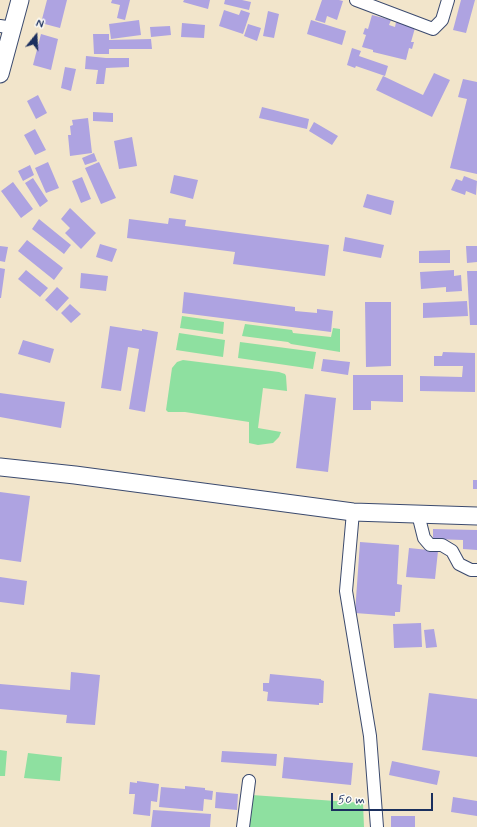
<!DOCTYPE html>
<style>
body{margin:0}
#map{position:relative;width:477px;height:827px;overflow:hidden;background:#f2e5cb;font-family:Mynerve,sans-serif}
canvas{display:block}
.north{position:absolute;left:16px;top:16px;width:40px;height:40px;-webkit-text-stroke:3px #fdfcf7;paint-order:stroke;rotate:18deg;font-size:11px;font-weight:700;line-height:16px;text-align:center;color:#1b2f5e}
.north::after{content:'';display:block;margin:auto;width:14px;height:18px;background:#1b2f5e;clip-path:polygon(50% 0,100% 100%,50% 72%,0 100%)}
.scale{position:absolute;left:331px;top:793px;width:102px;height:18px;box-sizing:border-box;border:2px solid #1b2f5e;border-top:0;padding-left:5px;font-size:12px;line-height:14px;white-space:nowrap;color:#1b2f5e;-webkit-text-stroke:3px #fdfcf7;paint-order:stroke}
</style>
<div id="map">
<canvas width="477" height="827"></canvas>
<div class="north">N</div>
<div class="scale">50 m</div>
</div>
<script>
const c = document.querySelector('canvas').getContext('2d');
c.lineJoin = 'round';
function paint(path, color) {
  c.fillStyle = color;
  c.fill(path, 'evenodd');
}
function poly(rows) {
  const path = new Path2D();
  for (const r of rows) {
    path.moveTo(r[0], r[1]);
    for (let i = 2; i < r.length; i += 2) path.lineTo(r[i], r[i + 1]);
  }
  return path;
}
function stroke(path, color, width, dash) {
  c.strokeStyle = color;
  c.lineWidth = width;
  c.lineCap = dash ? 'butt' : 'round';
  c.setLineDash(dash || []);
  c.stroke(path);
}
const green = poly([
 [182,316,224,322,223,334,180,328],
 [245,324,292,330,293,333,331,337,333,328,340,329,340,352,291,344,288,342,242,336],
 [179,333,225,340,223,357,176,350],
 [240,342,316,352,313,369,238,358],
 [183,360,279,372,285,374,286,376,287,391,263,388,258,428,281,432,279,437,273,443,258,445,249,443,249,422,185,412,168,412,166,410,172,368,177,362],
 [0,750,7,751,5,776,0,776],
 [28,753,62,757,60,781,24,778],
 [252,795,363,803,364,827,249,827]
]);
const building = poly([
 [47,0,67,0,60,28,41,23],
 [112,0,130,0,125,20,117,18,120,5,111,3],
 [184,0,210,0,208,9,183,2],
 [225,0,242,0,251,2,249,10,224,4],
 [322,0,339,0,343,1,337,20,327,16,325,23,315,20],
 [461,0,475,0,466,33,453,30],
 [224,10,239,15,241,10,250,13,243,34,219,26],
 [268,11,279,14,274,38,263,36],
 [372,15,391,20,389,25,395,27,396,22,415,28,411,42,414,42,412,49,409,48,406,60,373,52,373,50,362,47,366,35,363,34,365,28,368,29],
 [139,20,141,35,111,39,109,24],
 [311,20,346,31,342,45,307,34],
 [182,23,205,25,204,38,181,37],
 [248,24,261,28,257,41,244,36],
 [170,26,171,35,151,37,150,27],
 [41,34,58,39,51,70,33,65],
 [93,34,109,34,109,40,151,39,152,49,109,49,109,54,94,54],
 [352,48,361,51,359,56,388,66,385,76,356,66,355,68,347,65],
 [86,56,106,58,129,58,129,67,106,68,104,84,96,84,98,70,85,69],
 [65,67,76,69,71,91,61,88],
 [434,73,450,80,432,117,376,90,383,76,423,95],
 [463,79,477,82,477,174,450,168,467,99,458,97],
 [38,95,47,113,36,119,27,101],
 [262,107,309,119,307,129,259,118],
 [93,112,113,113,113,122,93,121],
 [88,118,92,153,70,156,68,135,71,135,70,126,73,125,72,120],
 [314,122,338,136,332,145,309,131],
 [35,129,46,150,35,155,24,135],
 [132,137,137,166,119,169,114,141],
 [94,153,97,161,85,165,82,158],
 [48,162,59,188,46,193,35,168],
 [99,162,116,198,101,204,85,168],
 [30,165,34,175,23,181,18,171],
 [174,175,198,180,193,199,170,193],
 [464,176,477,181,476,195,466,191,465,195,451,190,456,179,462,181],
 [82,177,91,199,81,203,72,181],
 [33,178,48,201,40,207,25,183],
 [13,182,33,209,21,218,1,191],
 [367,194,394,201,391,215,363,207],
 [70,208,96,233,81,249,65,233,70,228,61,219],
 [169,218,186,220,185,226,329,245,325,276,233,264,235,252,127,238,129,219,168,224],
 [39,219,71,245,64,254,32,229],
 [345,237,384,245,381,258,343,251],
 [27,240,63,268,54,280,18,251],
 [100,244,117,249,112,262,96,257],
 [0,246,8,247,5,262,0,261],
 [466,246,477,246,477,262,467,263],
 [450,250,450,263,419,263,419,251],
 [0,268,5,269,1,298,0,298],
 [26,270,48,288,40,297,18,279],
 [454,270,454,276,461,275,462,291,446,292,446,287,421,289,420,272],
 [467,271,477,271,477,325,470,325],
 [81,273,108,276,106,291,80,288],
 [57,287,69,298,57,311,45,300],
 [184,292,295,307,295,311,317,313,317,309,333,311,331,332,182,313],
 [467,301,468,316,423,318,423,303],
 [365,302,391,302,391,366,366,367],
 [70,304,81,314,71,323,61,313],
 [110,326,142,331,142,329,158,332,145,412,129,409,139,349,128,347,121,391,101,388],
 [23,340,54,349,50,363,18,354],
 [443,352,475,353,475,392,420,391,420,376,462,377,463,366,434,366,434,356,442,356],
 [323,359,350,362,348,375,321,371],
 [353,375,403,375,403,402,371,401,371,410,353,410],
 [0,393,65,402,61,428,0,417],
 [305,394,336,398,328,472,296,468],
 [473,480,477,480,477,489,473,489],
 [0,492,30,496,21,562,0,559],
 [433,529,477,530,477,550,463,549,463,540,433,539],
 [360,542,399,545,397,584,402,585,400,612,395,612,395,616,355,613],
 [409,548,438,551,435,579,406,577],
 [0,577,27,581,24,605,0,602],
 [421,623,422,647,394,648,393,624],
 [434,629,437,647,426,648,424,630],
 [71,672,100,675,95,725,66,723,67,715,0,709,0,684,70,690],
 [270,674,321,679,321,680,324,681,323,703,319,703,319,705,267,701,268,692,263,691,263,683,269,683],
 [429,693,477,699,477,757,422,750],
 [222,751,277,754,276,766,221,762],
 [284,757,353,763,351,785,282,778],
 [392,761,440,771,437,785,389,775],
 [137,781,159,784,157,802,151,801,150,816,133,814,135,794,129,794,130,782,137,783],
 [185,786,205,788,205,790,213,791,212,800,204,799,203,811,159,807,161,787,185,789],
 [216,792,238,794,237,810,215,808],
 [453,797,477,801,477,816,451,812],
 [153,810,211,814,210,827,151,827],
 [391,816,415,816,415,827,391,827]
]);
const street = poly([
 [356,0,433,29,442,20,448,0],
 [0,26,13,28],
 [353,512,346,591,370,736,377,827],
 [418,514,424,538,430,545,442,545,452,551,459,564,471,570,477,570],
 [243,827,249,781]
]);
const secondary = poly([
 [0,74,20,0],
 [0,467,75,475,353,512,477,516]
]);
paint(green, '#8ee0a0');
paint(building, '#aea3e1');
stroke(street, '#3b4a6e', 14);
stroke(secondary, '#3b4a6e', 19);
stroke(street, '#fff', 12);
stroke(secondary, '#fff', 17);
</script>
